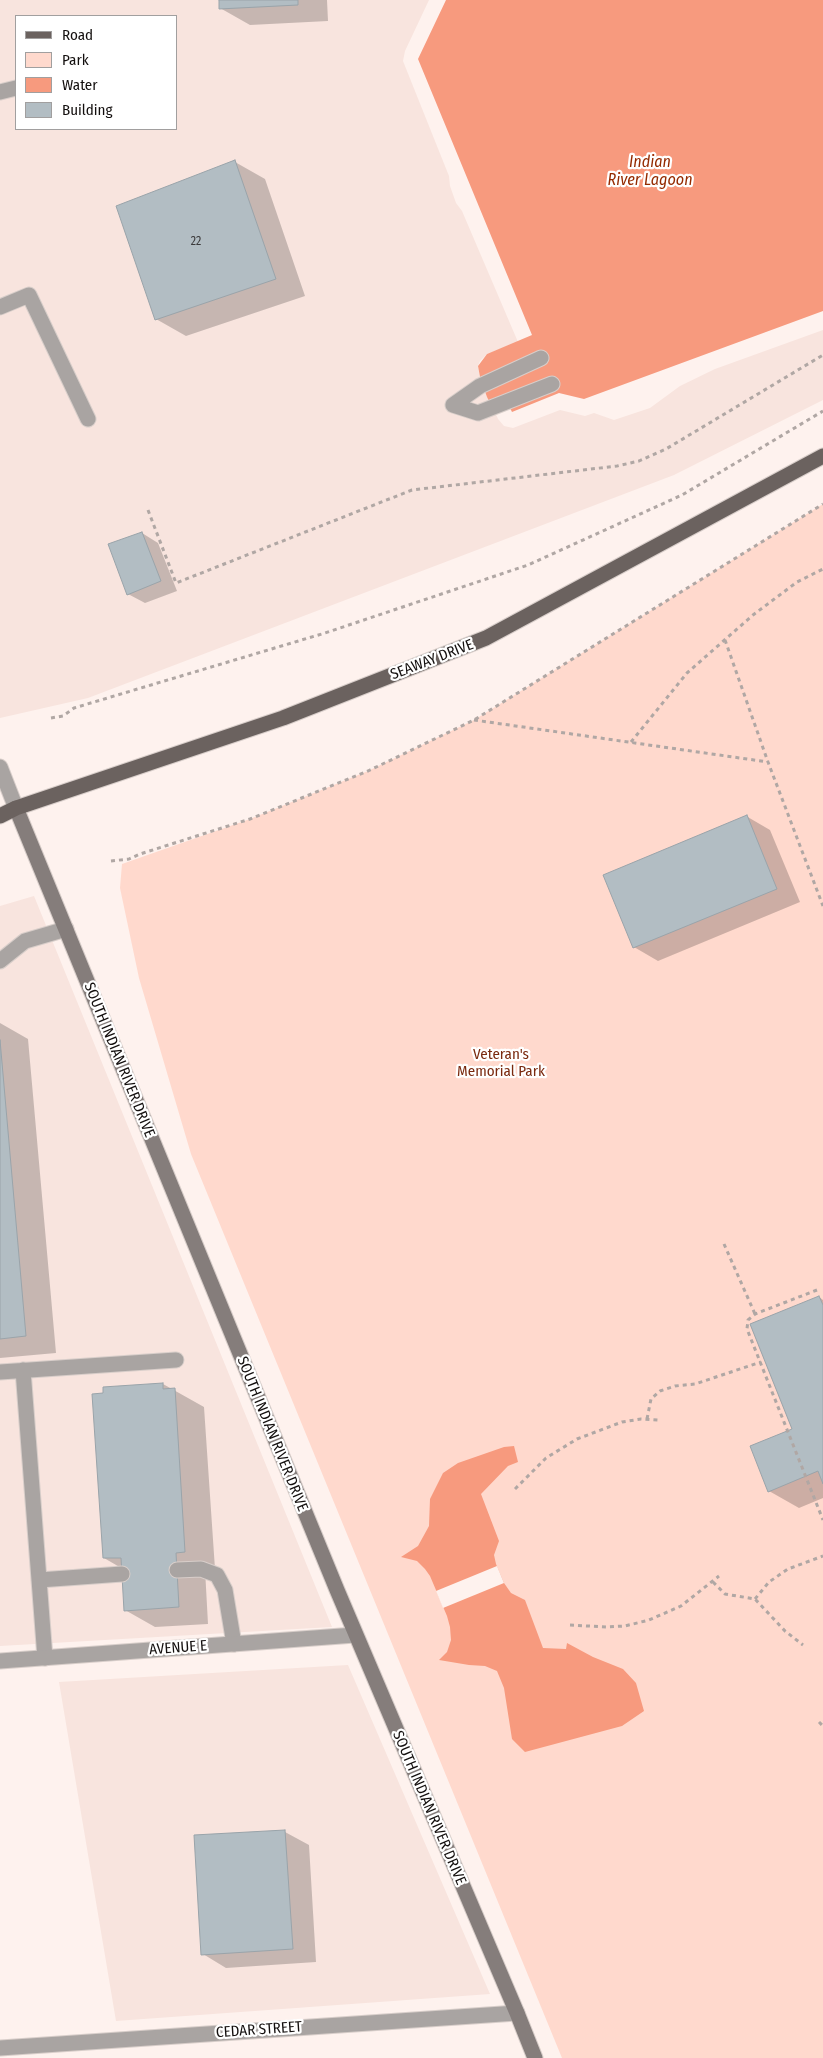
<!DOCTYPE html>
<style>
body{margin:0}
#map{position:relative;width:823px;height:2058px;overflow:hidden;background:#fef2ee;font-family:"Fira Sans Condensed",sans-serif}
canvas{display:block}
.legend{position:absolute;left:15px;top:15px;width:162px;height:115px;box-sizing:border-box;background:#fff;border:1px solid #a19f9f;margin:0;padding:6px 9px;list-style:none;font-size:15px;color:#130f0e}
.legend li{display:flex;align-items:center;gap:10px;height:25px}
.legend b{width:25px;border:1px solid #a19f9f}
</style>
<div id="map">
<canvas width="823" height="2058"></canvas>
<ul class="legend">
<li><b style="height:6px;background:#6b625f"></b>Road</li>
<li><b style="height:14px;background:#ffd9cd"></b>Park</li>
<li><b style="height:14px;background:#f79a7e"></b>Water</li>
<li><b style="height:14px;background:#b2bdc3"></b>Building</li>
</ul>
</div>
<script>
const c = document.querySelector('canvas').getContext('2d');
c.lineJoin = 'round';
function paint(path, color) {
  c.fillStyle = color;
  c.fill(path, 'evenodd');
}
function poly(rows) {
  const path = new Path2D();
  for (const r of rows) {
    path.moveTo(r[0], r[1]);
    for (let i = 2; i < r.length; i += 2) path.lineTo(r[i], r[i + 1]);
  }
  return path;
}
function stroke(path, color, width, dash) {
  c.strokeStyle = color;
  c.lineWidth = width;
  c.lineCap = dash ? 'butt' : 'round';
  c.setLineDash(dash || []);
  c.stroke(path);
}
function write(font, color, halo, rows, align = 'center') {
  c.font = font + ' "Fira Sans Condensed",sans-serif';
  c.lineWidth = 4.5;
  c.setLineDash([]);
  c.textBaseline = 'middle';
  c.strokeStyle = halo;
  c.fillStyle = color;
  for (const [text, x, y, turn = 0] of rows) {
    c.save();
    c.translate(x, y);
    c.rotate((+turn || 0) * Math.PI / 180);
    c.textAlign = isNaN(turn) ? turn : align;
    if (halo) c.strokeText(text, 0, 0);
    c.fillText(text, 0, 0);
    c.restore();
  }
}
const built = poly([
 [0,0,429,0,405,51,403,61,449,176,450,186,456,203,462,211,518,342,487,354,480,361,478,366,480,377,498,419,504,426,513,428,560,410,585,416,594,413,614,420,650,408,680,386,715,369,823,330,823,400,674,475,88,698,0,718],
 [16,16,176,16,176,129,16,129],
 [34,896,332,1627,0,1646,0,906],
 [348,1665,490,1994,116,2021,59,1682]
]);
const green = poly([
 [823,504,823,2058,562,2058,191,1154,139,978,120,888,122,864,250,819,368,771,474,720]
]);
const water = poly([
 [446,0,823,0,823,311,584,399,559,393,512,412,508,404,494,411,487,397,480,377,478,366,487,354,532,335,418,59],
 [514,1446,518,1462,508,1466,481,1494,499,1541,494,1555,496,1564,504,1583,511,1593,525,1600,543,1648,566,1649,567,1643,593,1657,623,1669,636,1683,644,1711,622,1726,525,1752,512,1739,504,1688,497,1671,485,1666,469,1665,439,1660,447,1652,451,1640,450,1627,447,1616,430,1576,425,1569,417,1561,401,1557,418,1546,429,1526,430,1499,443,1473,458,1463,504,1447]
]);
const pier = poly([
 [497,1566,504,1583,443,1608,436,1591]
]);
const shadow = poly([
 [220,0,327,0,328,21,250,25,220,8],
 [235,162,265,179,305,296,186,336,156,319],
 [142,533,158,543,177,591,145,603,128,594],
 [746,816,770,830,800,902,658,961,634,947],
 [0,1023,28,1039,56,1353,0,1358],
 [819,1297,823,1300,823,1498,799,1508,769,1491,794,1429],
 [163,1384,204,1407,215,1569,205,1569,208,1624,155,1627,125,1610,123,1569,104,1558],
 [285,1832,309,1845,316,1962,226,1968,203,1954]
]);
const building = poly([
 [219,0,298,0,298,5,219,9,219,0],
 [235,160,276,279,155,320,116,206,235,160],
 [142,532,161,581,127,595,108,544,142,532],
 [747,815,777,889,633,948,603,875,747,815],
 [0,1040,26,1336,0,1339,0,1040],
 [819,1296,823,1305,823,1484,818,1471,768,1492,750,1446,792,1429,750,1324,819,1296],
 [163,1383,163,1389,175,1388,185,1552,176,1553,179,1607,124,1611,121,1558,103,1558,92,1394,103,1393,103,1387,163,1383],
 [285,1830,293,1949,201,1955,194,1835,285,1830]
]);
const path = poly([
 [148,510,176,583,412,490,617,466,639,461,666,449,823,355],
 [725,640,768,762,823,906],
 [51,718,63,716,74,708,325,633,528,565,682,495,823,411],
 [474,720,768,762],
 [631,742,687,673,753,615,797,582,823,569],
 [111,861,129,859,140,854,250,819,368,771,474,720,823,504],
 [724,1244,755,1314],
 [817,1290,755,1314,748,1320,747,1329,823,1520],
 [647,1419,651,1399,660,1391,675,1386,695,1384,761,1362],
 [515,1489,546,1458,577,1439,622,1422,641,1419,658,1420],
 [713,1582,725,1594,755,1599,785,1631,803,1645],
 [755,1599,769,1582,788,1569,823,1556],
 [570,1625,606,1627,625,1626,649,1620,681,1606,719,1576],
 [819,1722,823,1726]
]);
const lane = poly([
 [0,92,16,88],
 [0,307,29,295,88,419],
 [453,405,478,413,552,384],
 [453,405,480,386,541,358],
 [0,961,25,941,66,929],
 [23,1370,45,1658],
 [0,1372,176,1360],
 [177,1570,201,1569,217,1575,225,1590,234,1644],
 [39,1580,122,1574]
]);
const street = poly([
 [0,767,16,808],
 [0,1661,355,1635],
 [0,2048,517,2013]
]);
const secondary = poly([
 [16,808,337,1590,517,2013,535,2058]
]);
const primary = poly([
 [0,816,16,808,283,718,486,638,823,456]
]);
const numberNames = [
 ["22",196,242]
];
const streetNames = [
 ["SEAWAY DRIVE",432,660,-21],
 ["SOUTH INDIAN RIVER DRIVE",119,1060,68],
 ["SOUTH INDIAN RIVER DRIVE",272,1434,68],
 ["AVENUE E",178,1648,-4],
 ["SOUTH INDIAN RIVER DRIVE",429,1808,67],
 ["CEDAR STREET",259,2030,-4]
];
const parkNames = [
 ["Veteran's",501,1055],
 ["Memorial Park",501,1072]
];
const waterNames = [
 ["Indian",650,163],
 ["River Lagoon",650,181]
];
paint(built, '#f8e4de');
paint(green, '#ffd9cd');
paint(water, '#f79a7e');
paint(pier, '#fef2ee');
paint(shadow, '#0003');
paint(building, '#b2bdc3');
stroke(building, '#9aa4aa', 1);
stroke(lane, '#d8ceca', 17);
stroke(street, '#d8ceca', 17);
stroke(secondary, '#d8ceca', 17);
stroke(primary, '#d8ceca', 17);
stroke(path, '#b0a7a4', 3, [4, 4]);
stroke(lane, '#a9a4a2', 15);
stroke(street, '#a9a4a2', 15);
stroke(secondary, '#857d7b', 15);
stroke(primary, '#6b625f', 15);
write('12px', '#3b3a3b', null, numberNames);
write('15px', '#130f0e', '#fff', streetNames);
write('15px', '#7a2a0f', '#fff', parkNames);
write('italic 16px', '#942a00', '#fff', waterNames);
</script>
